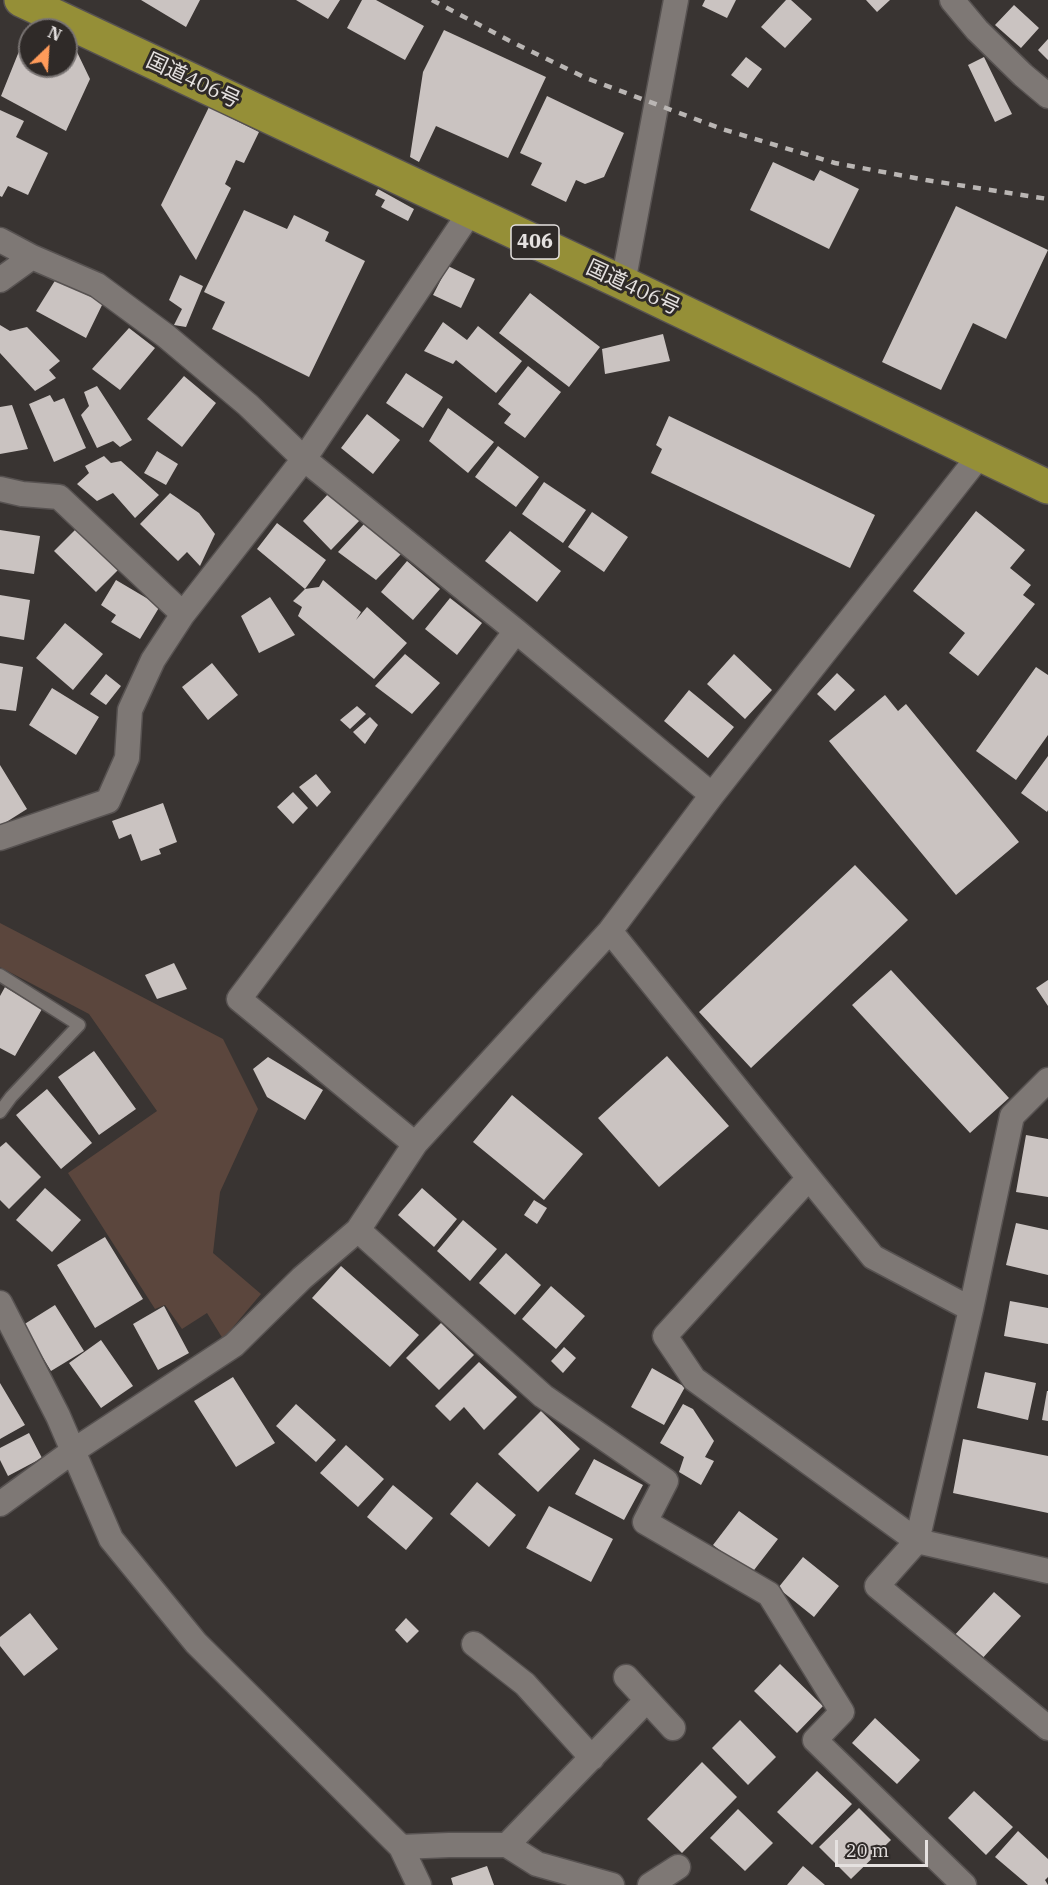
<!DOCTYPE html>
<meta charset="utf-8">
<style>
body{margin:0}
#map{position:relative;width:1048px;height:1885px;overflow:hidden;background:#393432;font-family:"IBM Plex Serif",serif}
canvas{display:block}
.north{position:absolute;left:18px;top:18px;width:60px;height:60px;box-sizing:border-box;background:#2f2a28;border:2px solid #787372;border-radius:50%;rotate:25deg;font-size:16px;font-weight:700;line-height:24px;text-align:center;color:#e5e1e0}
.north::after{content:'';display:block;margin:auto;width:21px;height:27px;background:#ff9b5a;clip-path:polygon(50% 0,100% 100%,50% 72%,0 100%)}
.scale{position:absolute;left:835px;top:1840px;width:93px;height:27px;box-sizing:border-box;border:3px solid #e5e1e0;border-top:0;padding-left:8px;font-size:18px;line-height:21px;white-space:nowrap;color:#e5e1e0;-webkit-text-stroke:4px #2f2a28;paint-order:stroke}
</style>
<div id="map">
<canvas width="1048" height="1885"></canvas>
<div class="north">N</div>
<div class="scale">20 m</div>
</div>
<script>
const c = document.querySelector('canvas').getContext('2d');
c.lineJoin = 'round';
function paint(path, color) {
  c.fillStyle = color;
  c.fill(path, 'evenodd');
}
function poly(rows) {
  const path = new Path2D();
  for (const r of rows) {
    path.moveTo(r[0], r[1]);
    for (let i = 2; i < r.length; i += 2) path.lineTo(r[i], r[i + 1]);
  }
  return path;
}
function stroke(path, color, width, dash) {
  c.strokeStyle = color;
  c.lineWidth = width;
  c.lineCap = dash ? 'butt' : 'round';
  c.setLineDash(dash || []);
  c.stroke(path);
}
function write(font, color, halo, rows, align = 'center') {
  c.font = font + ' "IBM Plex Serif","Noto Sans JP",serif';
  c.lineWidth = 6;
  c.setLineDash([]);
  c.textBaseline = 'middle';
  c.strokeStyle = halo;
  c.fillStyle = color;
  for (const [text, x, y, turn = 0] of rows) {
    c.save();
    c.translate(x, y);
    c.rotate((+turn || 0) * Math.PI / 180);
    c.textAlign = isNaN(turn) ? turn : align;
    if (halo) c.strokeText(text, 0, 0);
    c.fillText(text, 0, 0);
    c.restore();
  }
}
const green = poly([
 [0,923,223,1039,258,1109,220,1192,213,1253,261,1294,223,1339,207,1313,182,1329,165,1305,155,1309,68,1173,157,1111,89,1014,0,967]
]);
const building = poly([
 [141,0,200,0,186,27],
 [296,0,340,0,328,19],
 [362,0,376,0,424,26,405,60,347,28],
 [705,0,736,0,727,18,702,6],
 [786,0,791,0,812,19,785,48,761,27],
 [866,0,890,0,877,12],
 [1014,5,1039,28,1021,48,995,25],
 [30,24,30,27,36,30,30,30,30,66,66,66,66,45,77,52,90,79,66,131,1,96],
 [444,30,546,77,508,158,436,126,419,162,410,157,423,72],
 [1048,39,1048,60,1038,50],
 [746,57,762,69,748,88,731,75],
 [984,57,1012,114,995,122,968,65],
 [547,96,624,133,604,177,585,184,576,180,566,202,531,185,542,163,520,153],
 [209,107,259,132,244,163,236,160,225,184,231,188,196,260,161,205],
 [0,110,24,121,16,137,48,153,28,195,8,186,2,197,0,196],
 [773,162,814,181,820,170,859,189,829,249,750,210],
 [378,189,414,209,408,221,381,207,385,200,375,195],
 [956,206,1048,250,1006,339,973,323,941,390,882,362],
 [244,210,287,229,294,215,329,232,325,241,365,261,309,377,212,329,225,302,204,292],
 [448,266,475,279,461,308,433,295],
 [180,275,203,286,186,327,174,325,182,309,169,300],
 [56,279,103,303,86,338,36,311],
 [530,293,600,347,569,387,499,333],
 [443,322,467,340,478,326,522,361,496,393,456,360,453,364,424,351],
 [0,325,10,331,27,327,60,361,49,370,56,378,35,391,0,353],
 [129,328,155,348,120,390,92,369],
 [663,334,670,361,605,374,602,349],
 [528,366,561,392,525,438,504,423,511,414,498,404],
 [406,373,443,397,423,428,386,403],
 [184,376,216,403,182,447,147,419],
 [97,386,132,440,120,447,113,441,97,448,81,415,89,406,84,392],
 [50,395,54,402,64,398,86,448,54,462,29,404],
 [12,405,28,449,0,454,0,407],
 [448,408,494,442,468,473,429,441],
 [367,414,400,440,373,474,341,448],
 [669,416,875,515,850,568,651,473,662,449,656,445],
 [498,446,539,477,516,507,475,477],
 [157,451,178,464,166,485,144,473],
 [104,456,111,463,121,461,159,495,135,518,113,493,97,501,77,484,89,473,85,466],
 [544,482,586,510,563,543,522,514],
 [170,493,199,513,215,534,200,566,187,552,178,561,140,524],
 [329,493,362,518,331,550,303,521],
 [976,511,1025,550,1010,568,1031,585,1023,595,1035,604,978,676,949,653,965,633,913,591],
 [592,512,628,537,604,572,568,547],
 [277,523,326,560,305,589,257,549],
 [364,524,402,553,376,580,338,552],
 [76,529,118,570,96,592,54,551],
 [0,530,40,536,34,574,0,569],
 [510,531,561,571,537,602,485,561],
 [407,561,440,589,413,620,381,592],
 [116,580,160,606,140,639,111,622,116,615,101,605],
 [323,580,361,612,356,620,367,607,407,643,374,679,298,616,302,607,293,601,305,589,319,587],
 [0,595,30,600,24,640,0,636],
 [270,597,295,635,259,653,241,616],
 [450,598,482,623,457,655,425,629],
 [65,623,103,654,73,690,36,658],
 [405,654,440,683,412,714,375,686],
 [734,654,772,690,745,719,707,684],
 [0,663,23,667,16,711,0,709],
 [212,663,238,695,208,720,182,687],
 [1036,667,1048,675,1048,735,1016,780,976,751],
 [837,673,855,690,835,711,817,694],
 [106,674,121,686,106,705,90,694],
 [52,688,99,717,76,755,29,725],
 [689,690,734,727,708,758,664,721],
 [885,695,898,711,906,704,1019,842,956,895,829,741],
 [357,706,366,714,350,729,340,720],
 [370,717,378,725,365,744,353,732],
 [1048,756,1048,810,1047,812,1021,793],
 [0,765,27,809,0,826],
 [316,774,331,792,317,807,299,787],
 [293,792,308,808,293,824,277,807],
 [163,803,177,842,159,849,161,854,141,861,131,834,119,839,112,821],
 [855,865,908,920,751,1068,699,1012],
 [174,963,187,989,157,999,145,975],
 [891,970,1009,1098,970,1133,852,1005],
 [1048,980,1048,1006,1036,988],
 [5,987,42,1009,15,1056,0,1048,0,996],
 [94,1051,136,1109,99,1135,58,1077],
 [667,1056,729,1126,659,1187,598,1118],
 [268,1057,323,1090,305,1120,267,1097,253,1069],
 [47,1089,92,1143,61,1169,16,1115],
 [512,1095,583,1154,544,1200,473,1142],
 [1026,1135,1048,1139,1048,1197,1016,1192],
 [6,1142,41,1177,9,1209,0,1200,0,1147],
 [45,1188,81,1220,52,1252,16,1220],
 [422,1188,457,1219,434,1247,398,1215],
 [534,1200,547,1208,537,1224,524,1215],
 [463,1220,497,1249,470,1281,437,1251],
 [1016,1223,1048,1230,1048,1275,1006,1265],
 [105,1237,143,1299,95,1328,57,1265],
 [506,1253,541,1285,515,1315,479,1283],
 [341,1266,419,1335,390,1367,312,1298],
 [551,1286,585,1316,556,1349,522,1319],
 [1010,1301,1048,1308,1048,1344,1004,1336],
 [55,1305,84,1351,51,1371,23,1325],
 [164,1306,189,1353,158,1370,133,1324],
 [441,1323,474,1355,439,1390,406,1358],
 [101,1340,133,1386,101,1408,69,1363],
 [564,1347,576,1358,563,1373,551,1361],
 [479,1362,517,1397,484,1430,464,1407,450,1421,435,1406],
 [652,1368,685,1387,664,1425,631,1407],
 [985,1372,1036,1383,1028,1420,977,1408],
 [233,1377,275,1443,236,1467,194,1401],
 [0,1383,25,1425,0,1439],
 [1047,1391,1048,1391,1048,1421,1042,1420],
 [296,1404,336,1440,316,1462,276,1426],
 [683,1404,693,1409,714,1441,705,1457,714,1461,701,1485,679,1472,684,1457,660,1443],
 [541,1411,580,1449,538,1492,498,1454],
 [29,1433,42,1458,8,1476,0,1460,0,1448],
 [963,1439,1048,1456,1048,1513,953,1493],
 [346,1445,384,1479,358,1507,320,1473],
 [594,1459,643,1485,624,1520,575,1494],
 [477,1482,516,1515,489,1547,450,1514],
 [393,1485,433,1518,406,1550,367,1517],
 [549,1506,613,1539,591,1582,526,1548],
 [739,1511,778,1539,751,1574,713,1545],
 [803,1557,839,1586,814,1617,778,1588],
 [994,1592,1021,1616,980,1661,953,1637],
 [30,1613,58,1649,24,1676,0,1646,0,1637],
 [406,1618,419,1631,407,1643,395,1630],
 [780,1664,823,1706,797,1733,754,1691],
 [875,1718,920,1760,897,1784,852,1743],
 [740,1720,776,1757,748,1785,712,1748],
 [702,1762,737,1797,682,1853,647,1819],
 [817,1771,852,1804,812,1845,777,1812],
 [974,1791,1013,1827,986,1855,948,1818],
 [859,1808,891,1840,851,1879,819,1847],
 [738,1809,773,1843,745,1871,710,1838],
 [1018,1831,1048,1859,1048,1877,1045,1880,1048,1885,1028,1885,995,1857],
 [487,1866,494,1885,453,1885,451,1878],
 [803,1866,825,1885,787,1885]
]);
const lane = poly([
 [0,975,79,1025,11,1097,0,1112]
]);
const street = poly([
 [952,0,977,30,1023,75,1048,96],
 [0,240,32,257],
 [0,280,32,257,97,285,166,336,248,405,304,459,516,631,712,795],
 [623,283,676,0],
 [0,489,22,494,59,497,183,614,304,459,471,211],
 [0,838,108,801,127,758,130,710,153,660,183,614],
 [610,931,809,1178],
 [1048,1080,1012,1116,971,1309,917,1541,877,1586,1048,1728],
 [415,1144,239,999,516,631],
 [358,1230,543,1396,666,1481,645,1522,769,1594,842,1712,815,1740,964,1885],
 [0,1303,58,1416,111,1539,196,1643,401,1847,419,1885],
 [971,1309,873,1257,809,1178,665,1336,694,1379,917,1541,1048,1571],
 [0,1504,73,1451,234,1345,302,1278,358,1230,415,1144,610,931,712,795,980,455],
 [474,1644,525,1684,592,1758],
 [626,1677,673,1728],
 [507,1845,537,1864,612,1885],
 [401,1847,449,1845,507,1845,647,1700],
 [650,1885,678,1867]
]);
const highway = poly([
 [21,0,623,283,1048,487]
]);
const rail = poly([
 [432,0,508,40,586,78,722,129,835,163,926,180,1048,199]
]);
const shields = [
 [535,242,48]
];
const shieldNames = [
 ["406",535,242]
];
const streetNames = [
 ["国道406号",193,81,25],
 ["国道406号",633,288,25]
];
paint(green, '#5b463d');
paint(building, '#cac3c1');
stroke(lane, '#575251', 15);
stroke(street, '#575251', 27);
stroke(highway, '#575251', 36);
stroke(lane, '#7e7875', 12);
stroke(street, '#7e7875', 24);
stroke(highway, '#958f37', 33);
stroke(rail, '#bab6b4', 4.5, [8, 8]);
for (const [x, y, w] of shields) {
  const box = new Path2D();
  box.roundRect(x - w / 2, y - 17, w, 34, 4.5);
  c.fillStyle = '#2f2a28';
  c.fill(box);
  stroke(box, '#e5e1e0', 1.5);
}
write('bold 20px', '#e5e1e0', null, shieldNames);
write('21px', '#e5e1e0', '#2f2a28', streetNames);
</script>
